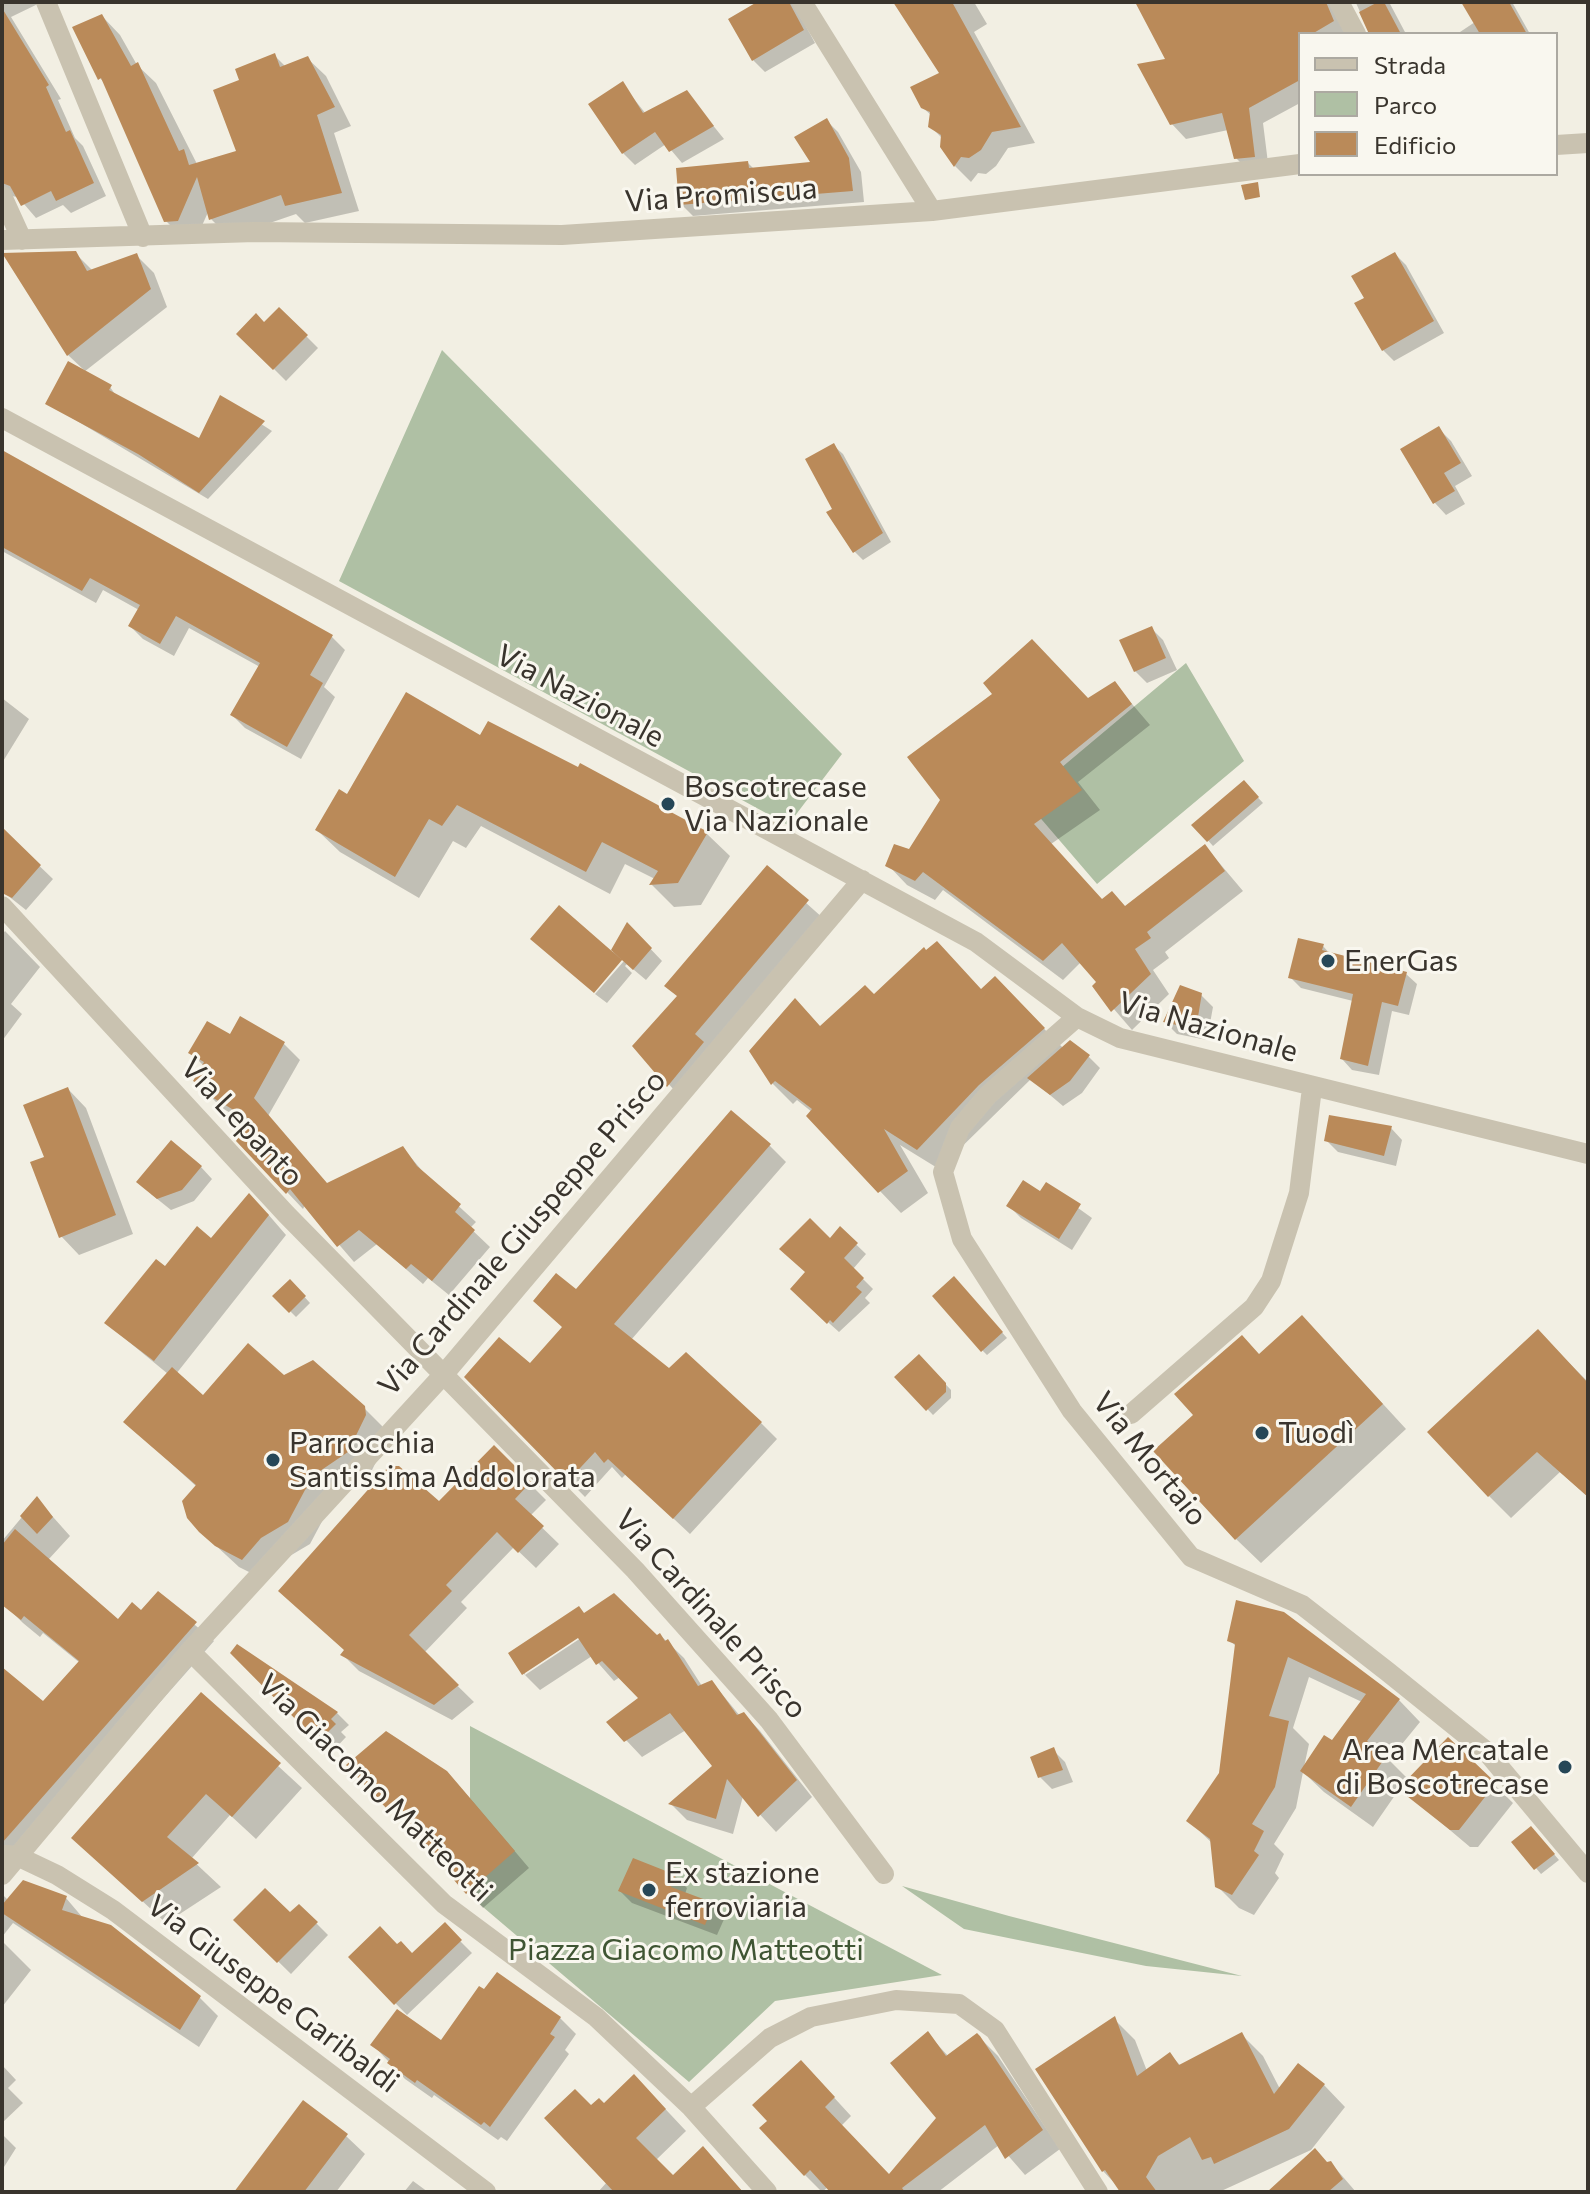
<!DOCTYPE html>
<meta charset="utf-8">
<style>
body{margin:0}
#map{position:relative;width:1590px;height:2194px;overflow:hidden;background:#f2efe3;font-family:Commissioner,sans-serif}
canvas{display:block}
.frame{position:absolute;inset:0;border:4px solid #39342d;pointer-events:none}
.legend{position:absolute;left:1298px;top:32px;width:260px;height:144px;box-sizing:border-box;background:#f9f7ef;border:2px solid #aca9a1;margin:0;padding:10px 14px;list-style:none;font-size:24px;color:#39342d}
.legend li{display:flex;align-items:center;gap:16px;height:40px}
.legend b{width:40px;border:2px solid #aca9a1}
</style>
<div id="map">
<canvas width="1590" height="2194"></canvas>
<div class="frame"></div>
<ul class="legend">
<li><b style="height:10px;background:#c9c2b0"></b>Strada</li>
<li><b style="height:22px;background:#afc0a4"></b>Parco</li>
<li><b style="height:22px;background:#ba8a59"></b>Edificio</li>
</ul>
</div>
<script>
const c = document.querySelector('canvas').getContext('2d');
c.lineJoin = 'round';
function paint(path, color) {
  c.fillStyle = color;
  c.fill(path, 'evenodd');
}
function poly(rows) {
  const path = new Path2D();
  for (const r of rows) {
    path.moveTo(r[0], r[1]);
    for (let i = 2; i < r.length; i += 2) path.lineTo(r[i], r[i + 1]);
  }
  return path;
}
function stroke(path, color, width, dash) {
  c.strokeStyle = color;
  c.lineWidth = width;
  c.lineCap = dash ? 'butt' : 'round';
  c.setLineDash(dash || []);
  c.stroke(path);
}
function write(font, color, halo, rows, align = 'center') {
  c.font = font + ' Commissioner,sans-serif';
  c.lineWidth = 6;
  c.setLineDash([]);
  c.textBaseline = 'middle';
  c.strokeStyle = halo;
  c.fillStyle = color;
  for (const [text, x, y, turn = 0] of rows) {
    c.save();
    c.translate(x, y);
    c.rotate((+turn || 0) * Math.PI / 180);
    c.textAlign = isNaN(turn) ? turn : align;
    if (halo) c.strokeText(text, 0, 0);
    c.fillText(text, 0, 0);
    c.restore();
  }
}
const green = poly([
 [442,350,842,754,788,825,339,581],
 [1186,663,1244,761,1097,884,1024,799],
 [470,1726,942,1975,775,2001,689,2082,470,1896],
 [902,1886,1009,1916,1242,1976,1146,1966,964,1929]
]);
const shadow = poly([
 [2,2,42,2,11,17,61,99,58,100,75,138,83,146,106,196,71,213,63,205,36,218,18,197,11,196,2,209],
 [761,2,793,2,815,43,765,72,753,60],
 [896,2,974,2,987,24,974,32,1035,143,1008,148,996,166,986,174,978,173,971,182,955,166,942,146,943,139,930,126,932,116,922,107,942,74],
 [1137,2,1389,2,1406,34,1370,34,1356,3,1347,5,1347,34,1300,34,1300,103,1263,123,1269,171,1251,173,1236,158,1228,130,1186,139,1171,123,1168,61],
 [1464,2,1512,2,1530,34,1457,34,1475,22],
 [102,16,120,35,137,65,156,83,197,164,239,152,242,82,275,56,286,67,307,58,326,76,351,126,334,133,359,211,305,223,296,214,229,237,211,219,209,210,196,239,184,239,166,221,106,85,100,78],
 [622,84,646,114,686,92,724,139,682,163,666,144,635,165,623,153],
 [826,120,838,132,861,172,864,202,693,216,681,204,748,163,754,169,813,164],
 [75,253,93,271,137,256,154,273,167,307,84,372,110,387,117,397,200,441,221,398,272,431,208,499,47,403,85,371,68,355],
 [1395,254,1406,265,1444,333,1394,361,1383,350],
 [279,309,318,348,286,381,239,334,265,325],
 [1439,429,1451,441,1472,476,1455,486,1465,504,1446,515,1435,503],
 [834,446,843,454,891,542,863,560,854,551],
 [2,451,332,637,345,650,324,687,335,697,301,759,245,728,232,715,260,667,189,628,174,656,143,639,130,626,139,610,103,590,96,603,2,551],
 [1151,628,1163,640,1177,670,1147,683,1135,671],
 [1115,684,1150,725,1078,782,1100,810,1051,844,1103,901,1126,908,1205,846,1243,891,1165,952,1169,958,1153,970,1169,994,1132,1030,1094,986,1099,982,1081,962,1063,980,943,890,935,900,907,885,888,865,910,852,1088,700],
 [2,698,29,719,2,763],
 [481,738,707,834,730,856,701,905,674,907,652,885,655,879,625,864,610,894,481,826,466,848,453,841,419,898,340,852,317,830,347,796],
 [1249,788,1263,803,1213,846,1194,825],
 [2,830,53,879,26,910,2,891],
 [767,868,824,919,685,1102,634,1046,679,997],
 [628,925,662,961,646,980,627,964,625,966,632,973,607,1003,595,994,624,961,621,958,592,991],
 [5,931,40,967,11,1004,22,1014,2,1041,2,935],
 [1323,946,1331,955,1406,974,1417,984,1409,1015,1392,1011,1379,1075,1352,1070,1342,1059,1353,1001,1301,988,1290,977],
 [995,979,1064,1049,1088,1056,1100,1068,1082,1093,1063,1106,1031,1079,939,1169,900,1145,928,1193,901,1213,808,1116,812,1112,797,1100,793,1104,773,1084,752,1051,821,1028,874,997,982,991],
 [1201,995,1213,1007,1207,1040,1177,1034,1165,1022],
 [241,1019,284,1044,300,1060,268,1116,328,1185,403,1148,429,1179,476,1222,470,1228,490,1247,449,1295,428,1278,423,1284,377,1244,354,1262,305,1205,303,1209,239,1141,249,1124,222,1108,195,1081,204,1066,191,1053,230,1036],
 [68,1089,86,1108,133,1234,79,1255,61,1236,46,1158],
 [1391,1128,1402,1140,1396,1166,1338,1152,1326,1140],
 [769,1145,786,1162,631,1340,669,1371,761,1423,777,1439,690,1534,626,1474,622,1478,612,1467,585,1497,467,1377,530,1366,564,1327,576,1292],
 [201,1167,212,1179,194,1201,171,1210,151,1194],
 [1046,1185,1092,1218,1072,1250,1021,1218,1009,1206,1040,1194],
 [267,1213,286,1235,176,1374,203,1398,284,1378,364,1408,386,1430,388,1438,370,1474,342,1493,327,1512,310,1544,283,1560,265,1580,239,1567,200,1531,197,1487,126,1422,168,1374,106,1323,165,1269],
 [840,1229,866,1254,853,1269,873,1289,865,1298,870,1303,839,1332,802,1299,807,1273],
 [290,1281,310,1303,296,1317,275,1296],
 [959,1284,1007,1338,987,1355,982,1350],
 [1538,1331,1588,1382,1588,1497,1560,1472,1511,1518,1489,1496],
 [1326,1342,1406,1429,1261,1563,1236,1539,1260,1356],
 [919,1356,951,1390,951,1398,933,1415,897,1377],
 [494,1448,546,1500,530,1516,559,1544,536,1568,514,1547,461,1602,467,1608,424,1653,474,1702,452,1720,359,1671,343,1655,439,1504],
 [37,1499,70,1536,48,1560,118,1622,141,1613,158,1594,214,1641,22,1859,2,1854,2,1670,43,1704,80,1663,43,1633,40,1637,23,1623,5,1605,2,1596,2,1541],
 [585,1614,657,1638,660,1635,684,1658,702,1686,712,1682,740,1716,744,1714,760,1731,812,1797,776,1832,743,1796,733,1834,687,1820,671,1804,715,1766,686,1730,642,1757,626,1740,641,1699,620,1677,614,1681,592,1656,540,1690,525,1675,587,1634,585,1631,525,1671,525,1675,511,1654],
 [1283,1614,1399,1700,1420,1722,1389,1760,1409,1780,1449,1740,1513,1803,1478,1847,1470,1847,1400,1788,1373,1827,1324,1792,1303,1772,1296,1808,1274,1844,1284,1854,1275,1873,1279,1878,1254,1915,1239,1908,1217,1886,1213,1844,1188,1820,1221,1774,1237,1647,1229,1640],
 [1309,1677,1362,1702,1332,1743,1304,1767,1309,1744,1293,1728],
 [238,1647,337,1713,349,1725,341,1732,346,1737,331,1753,233,1653],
 [201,1695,302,1788,256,1839,230,1815,191,1859,221,1887,166,1923,74,1838],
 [1053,1750,1065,1762,1073,1782,1052,1789,1040,1777],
 [348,1765,462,1789,529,1868,483,1908,406,1821,403,1823],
 [1537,1834,1559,1860,1541,1874,1514,1842],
 [675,1876,687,1888,685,1894,713,1905,725,1917,717,1935,632,1903,620,1891],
 [2,1894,8,1900,66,1898,83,1918,200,1998,218,2016,199,2047,13,1923,2,1937],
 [299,1906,328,1935,291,1974,236,1920,290,1915],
 [456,1937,472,1953,407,2015,350,1957,398,1947,413,1956],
 [2,1941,31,1970,2,2007],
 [560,2018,576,2034,565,2050,569,2054,507,2141,501,2137,498,2140,434,2095,432,2098,405,2079,373,2045,442,2043],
 [1114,2019,1135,2040,1147,2071,1169,2054,1181,2066,1241,2034,1263,2056,1280,2089,1324,2085,1345,2107,1311,2150,1219,2192,1123,2192,1103,2171],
 [927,2033,949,2057,977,2035,998,2056,1060,2149,1025,2175,999,2145,938,2192,832,2192,828,2187,822,2192,805,2175,818,2080,851,2116,841,2126,889,2177,939,2118],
 [2,2065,16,2080,8,2088,23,2103,2,2123],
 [655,2098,686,2131,656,2160,673,2178,703,2149,743,2192,598,2192,607,2182,591,2107],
 [2,2134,16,2148,4,2167,2,2166],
 [346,2136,365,2154,336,2192,236,2192],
 [1331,2163,1356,2192,1272,2192,1328,2164],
 [413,2181,428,2192,404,2192]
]);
const building = poly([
 [757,2,789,2,804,30,752,61,728,19],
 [893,2,952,2,1021,127,992,132,981,150,969,158,961,157,954,167,940,147,941,135,928,127,930,112,921,108,910,87,939,73],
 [1135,2,1326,2,1334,21,1312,34,1300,34,1300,80,1249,108,1255,157,1234,159,1222,113,1170,125,1137,64,1165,59],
 [1378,2,1384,2,1401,34,1369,34,1359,12],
 [1461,2,1509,2,1527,34,1480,34],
 [2,8,49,85,46,87,66,132,70,130,94,183,56,201,51,191,21,206,10,186,2,183],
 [102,14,131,66,138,62,179,151,184,149,189,165,236,151,213,90,239,80,235,69,275,53,280,67,308,56,335,107,317,115,342,193,285,206,281,195,209,220,197,177,178,221,164,222,101,78,98,80,72,27],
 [623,81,643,113,687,90,714,126,669,152,655,132,622,154,588,104],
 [827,118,849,158,853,191,679,205,676,168,748,161,749,168,810,162,794,137],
 [1258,182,1260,197,1245,200,1241,185],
 [76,251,87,271,137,253,151,289,67,356,2,253],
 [1395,252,1434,321,1382,351,1354,303,1364,298,1351,276],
 [279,307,308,335,273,370,236,334,256,313,264,322],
 [68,361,112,385,109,390,199,438,220,395,265,421,199,493,138,454,45,404],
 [1439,426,1461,463,1444,473,1455,491,1433,504,1400,449],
 [834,443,883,533,853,553,826,512,832,509,805,459],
 [2,450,333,635,310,675,323,683,287,747,230,715,260,663,176,616,160,644,128,626,140,605,90,578,82,591,2,547],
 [1152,626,1166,658,1134,672,1119,640],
 [1032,639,1088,698,1115,681,1132,704,1060,762,1082,790,1034,824,1102,899,1112,891,1125,906,1205,844,1225,871,1147,932,1151,938,1135,949,1151,974,1111,1012,1092,986,1096,982,1062,943,1043,961,923,872,915,881,885,866,894,844,909,849,940,800,907,757,992,694,983,683],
 [406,692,480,735,488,721,578,767,580,763,708,832,678,883,649,885,658,871,602,842,586,872,457,805,442,826,429,819,395,877,315,830,339,789,347,794],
 [1244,780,1259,797,1207,842,1191,825],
 [2,827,41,865,12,898,2,893],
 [767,865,809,900,695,1034,704,1042,667,1087,632,1046,677,996,664,986],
 [559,905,622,960,594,993,530,939],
 [627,922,652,948,633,970,611,950],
 [1298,938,1324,944,1322,950,1407,972,1398,1006,1382,1002,1368,1066,1340,1059,1353,994,1288,978],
 [937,941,981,989,995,976,1045,1028,979,1085,917,1150,884,1129,908,1171,878,1193,806,1116,812,1109,775,1081,771,1085,749,1051,795,998,820,1026,865,985,874,994,924,947,926,950],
 [1180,985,1202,993,1196,1029,1163,1022],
 [240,1016,285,1042,254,1098,327,1183,403,1146,417,1166,461,1204,455,1212,475,1230,432,1281,411,1264,406,1269,359,1230,337,1247,290,1189,286,1194,236,1141,249,1119,203,1092,205,1088,193,1081,204,1062,188,1053,207,1021,230,1034],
 [1070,1040,1090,1055,1070,1081,1050,1095,1027,1078],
 [68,1087,116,1215,59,1238,30,1162,44,1157,23,1105],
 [731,1110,771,1144,614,1324,669,1368,686,1352,762,1422,673,1519,608,1459,604,1463,595,1452,567,1482,464,1377,499,1337,530,1363,562,1327,533,1301,556,1273,576,1289],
 [1329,1115,1392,1126,1384,1156,1324,1141],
 [171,1140,202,1166,182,1190,157,1199,136,1182],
 [1023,1180,1040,1191,1046,1182,1081,1204,1059,1239,1006,1206],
 [249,1193,269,1215,154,1361,104,1323,156,1259,165,1266,197,1226,211,1238],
 [810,1218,830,1238,840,1226,858,1243,844,1258,864,1278,856,1287,862,1292,833,1323,830,1320,827,1324,790,1289,805,1272,779,1249],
 [954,1276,1003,1332,981,1352,932,1296],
 [290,1279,306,1296,289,1313,272,1296],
 [1302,1315,1383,1404,1235,1540,1153,1451,1193,1415,1174,1394,1242,1335,1259,1354],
 [1538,1329,1588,1383,1588,1497,1537,1452,1488,1497,1427,1432],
 [248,1343,284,1375,313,1360,365,1406,366,1415,348,1452,320,1471,305,1490,288,1522,261,1538,242,1560,215,1546,199,1532,187,1518,182,1501,196,1485,123,1422,172,1367,203,1395],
 [919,1354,946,1383,946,1392,926,1411,894,1377],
 [494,1445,531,1482,515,1499,544,1526,518,1553,497,1532,446,1585,452,1591,409,1635,459,1685,434,1705,340,1655,344,1650,278,1591,389,1466,399,1466,439,1501],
 [37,1496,53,1517,37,1534,20,1516],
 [15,1529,118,1619,132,1602,141,1610,158,1591,197,1622,2,1843,2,1667,43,1701,79,1661,24,1616,21,1620,2,1605,2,1545],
 [614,1593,657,1635,660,1633,665,1641,668,1639,698,1686,712,1680,737,1715,744,1712,797,1780,758,1817,727,1779,716,1819,668,1804,712,1766,670,1713,624,1742,606,1722,638,1698,602,1661,596,1665,578,1638,522,1675,508,1653,579,1606,584,1613],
 [1236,1600,1284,1612,1400,1699,1367,1741,1387,1755,1351,1807,1300,1771,1324,1735,1332,1740,1366,1694,1288,1657,1269,1716,1289,1721,1275,1787,1252,1824,1264,1831,1254,1851,1259,1855,1232,1895,1215,1887,1210,1839,1186,1821,1219,1773,1235,1644,1227,1641],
 [237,1644,338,1712,331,1719,336,1724,318,1742,230,1653],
 [201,1692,281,1763,232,1817,206,1794,167,1837,199,1863,142,1902,71,1838],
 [386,1731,447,1771,515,1851,466,1894,390,1806,387,1809,346,1765],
 [1448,1737,1496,1783,1459,1830,1450,1830,1398,1789],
 [1054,1747,1063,1770,1038,1778,1030,1757],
 [1531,1826,1555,1854,1534,1870,1511,1842],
 [633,1858,676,1875,671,1887,714,1903,705,1925,618,1891],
 [23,1880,67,1896,62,1910,111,1925,201,1996,180,2030,2,1913,2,1905],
 [265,1888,290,1912,299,1904,318,1922,277,1963,233,1920],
 [445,1922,462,1940,394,2005,348,1957,380,1926,397,1944,401,1941,412,1953],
 [497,1972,561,2017,550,2034,555,2037,490,2127,484,2122,481,2125,417,2080,415,2083,387,2063,390,2059,370,2045,397,2009,441,2040,479,1986,484,1989],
 [1115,2016,1137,2076,1170,2052,1179,2065,1242,2032,1274,2094,1298,2063,1325,2084,1289,2129,1214,2164,1211,2157,1202,2160,1190,2137,1158,2156,1146,2177,1157,2192,1120,2192,1105,2170,1102,2172,1035,2069],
 [928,2031,946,2056,977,2033,980,2036,1043,2130,1005,2159,985,2125,902,2188,905,2192,830,2192,810,2170,804,2176,759,2128,767,2121,752,2105,801,2060,835,2097,825,2107,889,2174,936,2118,890,2063],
 [634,2074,666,2109,636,2138,673,2175,703,2146,743,2192,614,2192,544,2118,575,2089,591,2105,599,2098,604,2103],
 [303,2100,348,2134,304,2192,234,2192],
 [1315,2148,1327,2162,1331,2161,1343,2179,1328,2192,1267,2192]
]);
const minor = poly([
 [46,2,143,237],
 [802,2,932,211],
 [1339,2,1356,34],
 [1556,145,1588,143],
 [2,196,22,240],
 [2,240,255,232,562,235,932,211,1300,164],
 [2,418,976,942,1077,1017,1120,1038,1588,1154],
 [2,906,286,1214,635,1570,769,1720,884,1874],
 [1077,1017,988,1095,960,1128,943,1172,962,1239,1072,1411,1191,1557,1302,1605,1388,1672,1486,1751,1588,1873],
 [1131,1414,1254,1307,1271,1281,1299,1193,1312,1088],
 [190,1651,444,1904,596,2017,691,2107,767,2192],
 [6,1855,17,1856,57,1875,113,1910,486,2192],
 [2,1875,190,1651,444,1374,862,880],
 [691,2107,770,2038,811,2017,896,2000,959,2004,995,2030,1098,2192]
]);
const markers = [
 [668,804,8,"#264757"],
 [1328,961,8,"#264757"],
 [1262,1433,8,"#264757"],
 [273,1460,8,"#264757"],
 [1565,1767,8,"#264757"],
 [649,1890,8,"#264757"]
];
const streetNames = [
 ["Via Promiscua",721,195,-4],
 ["Via Nazionale",580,696,28],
 ["Via Nazionale",1208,1027,16],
 ["Via Lepanto",242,1122,47],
 ["Via Cardinale Giuspeppe Prisco",522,1233,-49],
 ["Via Mortaio",1150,1459,51],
 ["Via Cardinale Prisco",711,1614,48],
 ["Via Giacomo Matteotti",375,1788,44],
 ["Via Giuseppe Garibaldi",273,1994,37]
];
const poiNames = [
 ["Boscotrecase",684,787],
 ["Via Nazionale",684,821],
 ["EnerGas",1344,961],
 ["Tuodì",1278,1433],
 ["Parrocchia",289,1443],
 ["Santissima Addolorata",289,1477],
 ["Area Mercatale",1549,1750,"right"],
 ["di Boscotrecase",1549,1784,"right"],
 ["Ex stazione",665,1873],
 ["ferroviaria",665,1907]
];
const parkNames = [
 ["Piazza Giacomo Matteotti",686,1950]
];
paint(green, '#afc0a4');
paint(shadow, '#0003');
paint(building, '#ba8a59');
stroke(minor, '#c9c2b0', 20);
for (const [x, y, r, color] of markers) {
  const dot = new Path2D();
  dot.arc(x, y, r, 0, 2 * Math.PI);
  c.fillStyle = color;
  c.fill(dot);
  stroke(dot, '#f9f7ef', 3);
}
write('30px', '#39342d', '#f9f7ef', streetNames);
write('30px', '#39342d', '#f9f7ef', poiNames, 'left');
write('30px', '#3f5533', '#f9f7ef', parkNames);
</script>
